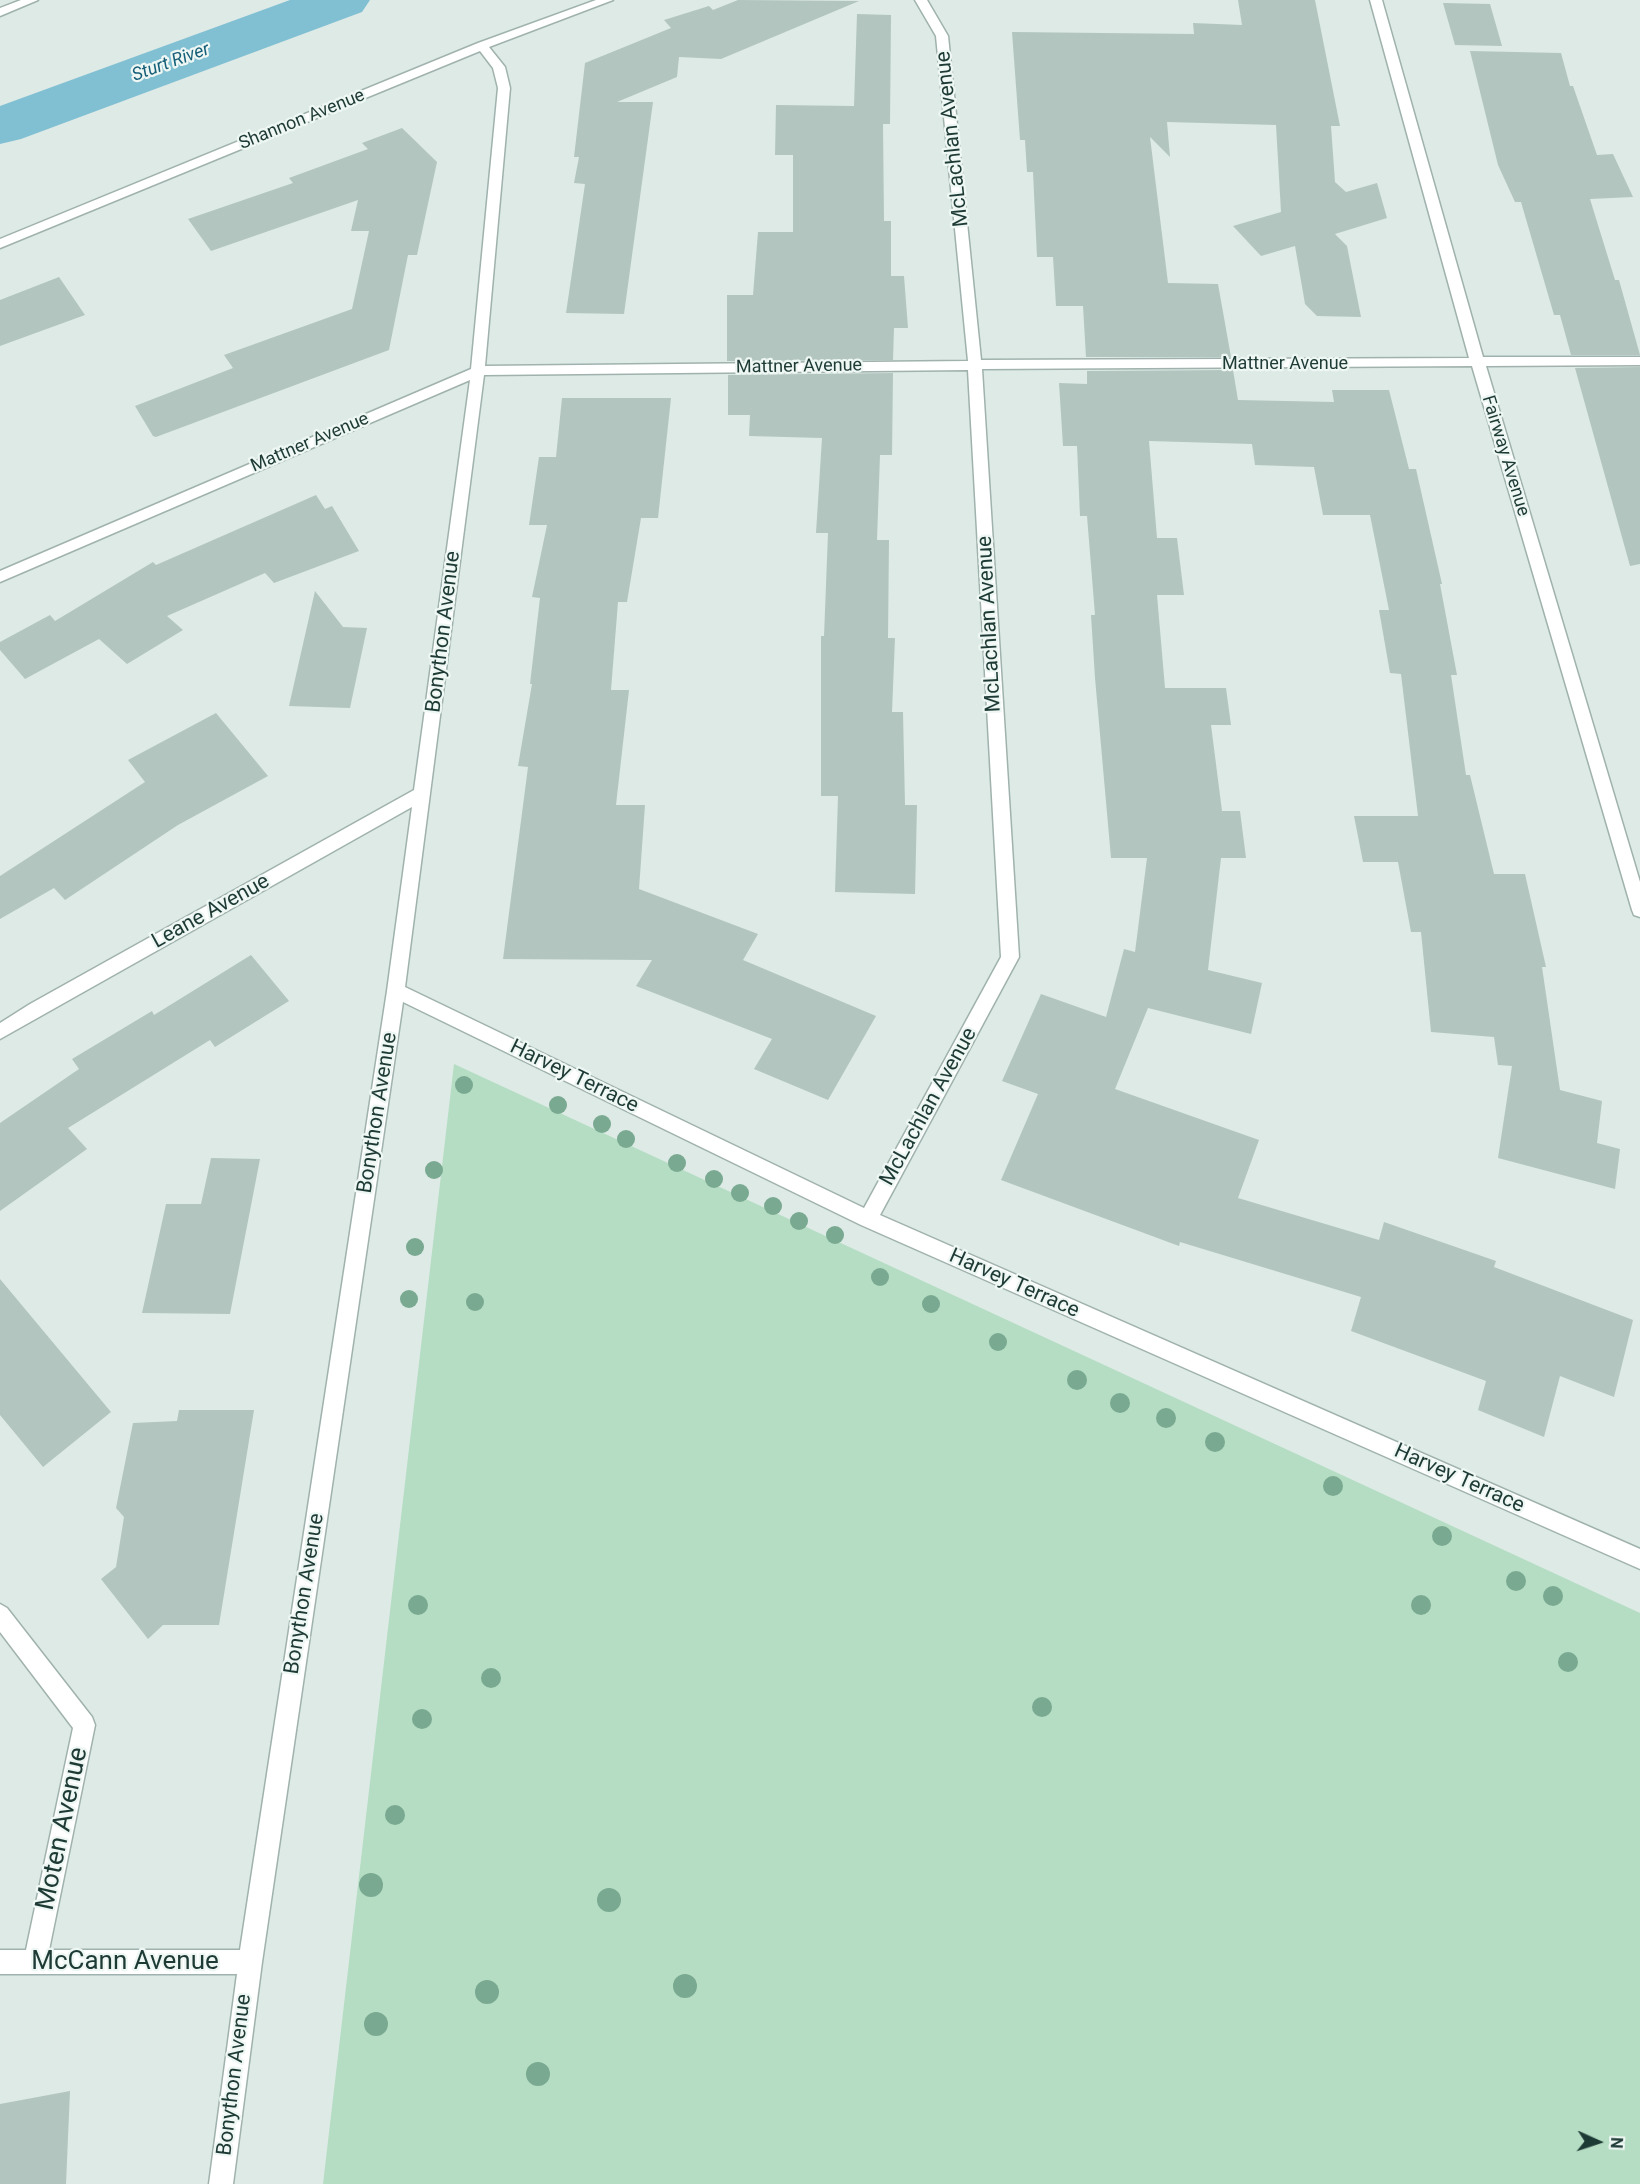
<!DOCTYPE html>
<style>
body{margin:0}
#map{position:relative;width:1640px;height:2184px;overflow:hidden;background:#ddeae6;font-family:Roboto,sans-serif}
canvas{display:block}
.north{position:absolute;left:1568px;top:2112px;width:60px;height:60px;-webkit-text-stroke:4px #eef7f3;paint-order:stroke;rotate:93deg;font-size:16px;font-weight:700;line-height:24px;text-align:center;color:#1e3a35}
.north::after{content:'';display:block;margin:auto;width:21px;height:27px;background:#1e3a35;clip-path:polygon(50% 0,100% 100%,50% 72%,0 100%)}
</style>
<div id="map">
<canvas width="1640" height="2184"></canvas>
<div class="north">N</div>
</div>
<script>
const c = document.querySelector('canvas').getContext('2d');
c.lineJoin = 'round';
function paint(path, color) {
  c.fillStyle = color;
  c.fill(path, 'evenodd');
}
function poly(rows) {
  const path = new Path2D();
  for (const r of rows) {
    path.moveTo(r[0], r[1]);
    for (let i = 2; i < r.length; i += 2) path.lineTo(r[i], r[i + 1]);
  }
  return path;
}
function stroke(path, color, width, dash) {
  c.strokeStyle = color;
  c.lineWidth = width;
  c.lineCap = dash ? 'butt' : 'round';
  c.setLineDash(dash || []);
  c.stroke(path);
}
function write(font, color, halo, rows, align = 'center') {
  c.font = font + ' Roboto,sans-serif';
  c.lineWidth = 4.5;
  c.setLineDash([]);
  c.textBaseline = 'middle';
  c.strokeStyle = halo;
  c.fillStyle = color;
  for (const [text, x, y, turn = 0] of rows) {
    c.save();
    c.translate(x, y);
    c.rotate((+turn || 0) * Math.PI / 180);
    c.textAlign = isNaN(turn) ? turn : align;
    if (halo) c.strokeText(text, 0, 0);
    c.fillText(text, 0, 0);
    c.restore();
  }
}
const green = poly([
 [454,1064,1640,1613,1640,2184,323,2184]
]);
const river = poly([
 [290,0,370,0,362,12,21,139,0,144,0,106,290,0]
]);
const building = poly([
 [738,0,859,1,721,59,679,57,677,77,617,102,653,102,624,314,566,313,585,184,574,183,579,157,574,157,585,63,671,28,664,20,709,6,713,10],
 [1238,0,1315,0,1340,126,1331,126,1335,182,1346,192,1377,183,1387,218,1335,234,1347,246,1361,317,1317,316,1305,304,1295,246,1261,256,1233,226,1281,212,1276,125,1167,122,1170,157,1150,137,1168,283,1218,284,1231,357,1086,357,1083,306,1056,306,1053,257,1037,257,1033,172,1027,172,1025,140,1020,140,1012,32,1194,34,1193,23,1242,25],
 [1443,3,1490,4,1502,46,1455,45],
 [857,14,891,15,890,124,883,124,884,221,891,221,891,276,904,276,908,328,894,328,893,360,727,361,727,295,753,295,758,232,793,232,793,155,775,155,776,105,854,106],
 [1470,51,1561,53,1570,86,1573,86,1597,155,1613,154,1633,197,1590,199,1615,280,1619,280,1640,355,1571,355,1560,315,1554,315,1521,202,1515,202,1498,165],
 [402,128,437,162,417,255,408,255,389,350,156,437,153,436,135,406,233,368,224,355,352,309,369,231,351,231,358,200,211,251,188,219,293,183,289,178,368,149,362,143],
 [59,277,85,315,0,346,0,300],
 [1640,367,1640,564,1630,566,1575,368],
 [1233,370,1238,400,1334,402,1332,390,1389,390,1409,469,1416,469,1442,584,1440,584,1457,675,1451,675,1466,775,1470,775,1494,874,1525,874,1546,967,1542,967,1560,1090,1602,1101,1597,1143,1620,1149,1615,1189,1498,1158,1512,1066,1498,1065,1494,1037,1431,1032,1421,932,1411,932,1398,862,1363,862,1354,816,1418,816,1401,674,1390,673,1379,610,1389,610,1370,515,1323,515,1314,467,1255,465,1252,444,1149,441,1157,538,1177,538,1184,595,1157,595,1165,688,1226,688,1231,725,1211,725,1222,811,1240,811,1246,858,1221,858,1208,970,1262,983,1251,1034,1148,1008,1115,1089,1259,1140,1238,1198,1379,1240,1384,1222,1496,1261,1494,1267,1633,1320,1614,1397,1560,1376,1544,1437,1478,1410,1486,1381,1351,1331,1361,1297,1180,1242,1179,1246,1001,1180,1038,1094,1002,1081,1041,994,1106,1017,1124,949,1135,952,1147,858,1111,858,1095,678,1091,615,1095,615,1087,516,1080,516,1077,446,1063,446,1059,383,1087,384,1087,371],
 [893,373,892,455,880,455,877,540,889,540,888,638,895,638,892,712,903,712,905,805,917,805,915,894,835,892,838,796,821,796,821,636,824,636,828,533,816,533,822,438,749,436,750,415,728,415,728,375],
 [562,398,671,398,658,518,641,518,627,602,618,602,611,690,629,690,616,805,645,805,639,889,758,934,743,960,876,1016,828,1100,754,1069,772,1039,636,986,652,960,503,959,528,767,518,766,532,684,530,684,540,598,532,597,547,525,529,525,539,457,556,457],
 [316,495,325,509,332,506,359,551,274,583,265,573,167,616,183,630,127,664,99,639,25,679,0,650,0,642,50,615,55,621,153,562,156,565],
 [315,591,343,627,367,628,350,708,289,706],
 [216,713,268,776,178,825,65,900,54,888,0,919,0,876,145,782,128,760],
 [251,955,289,1001,215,1047,210,1040,68,1128,87,1149,0,1211,0,1123,79,1069,72,1059,152,1011,154,1015],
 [211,1158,260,1159,230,1314,142,1313,166,1204,201,1204],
 [0,1279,111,1412,43,1467,0,1415],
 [179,1410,254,1410,219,1625,163,1625,148,1639,101,1579,116,1567,124,1517,116,1508,133,1423,177,1421],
 [70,2091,66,2184,0,2184,0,2104]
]);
const street = poly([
 [21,0,38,0,0,16,0,8,21,0],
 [596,0,613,0,489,47,505,67,510,88,485,366,968,361,936,36,915,0,927,0,948,36,981,360,1469,358,1370,0,1382,0,1483,357,1640,357,1640,365,1486,366,1640,882,1640,917,1634,915,1632,910,1472,366,982,369,1019,957,880,1215,1640,1549,1640,1569,861,1225,403,1002,262,1962,233,2184,209,2184,237,1974,0,1974,0,1950,26,1950,73,1728,0,1632,0,1604,7,1608,92,1717,95,1725,49,1950,240,1950,387,991,412,807,0,1039,0,1023,30,1004,414,790,470,380,0,582,0,571,471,369,498,88,493,68,480,51,0,248,0,239,478,43,596,0],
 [968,370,1001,957,864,1208,405,987,484,375,968,370]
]);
const trees = [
 [464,1085,9],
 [558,1105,9],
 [602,1124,9],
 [626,1139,9],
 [677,1163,9],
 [434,1170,9],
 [714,1179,9],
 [740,1193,9],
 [773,1206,9],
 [799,1221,9],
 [835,1235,9],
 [415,1247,9],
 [880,1277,9],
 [409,1299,9],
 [475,1302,9],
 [931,1304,9],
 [998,1342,9],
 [1077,1380,10],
 [1120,1403,10],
 [1166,1418,10],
 [1215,1442,10],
 [1333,1486,10],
 [1442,1536,10],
 [1516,1581,10],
 [1553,1596,10],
 [418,1605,10],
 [1421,1605,10],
 [1568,1662,10],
 [491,1678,10],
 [1042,1707,10],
 [422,1719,10],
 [395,1815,10],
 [371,1885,12],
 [609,1900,12],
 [685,1986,12],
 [487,1992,12],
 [376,2024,12],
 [538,2074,12]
];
const farWaternames = [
 ["Sturt River",171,63,-20]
];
const farStreetnames = [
 ["Shannon Avenue",302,120,-22],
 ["Mattner Avenue",1285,364],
 ["Mattner Avenue",799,367,-1],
 ["Mattner Avenue",310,443,-23],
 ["Fairway Avenue",1505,456,73]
];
const streetNames = [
 ["McLachlan Avenue",953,139,-96],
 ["McLachlan Avenue",990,624,-93],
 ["Bonython Avenue",444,632,-83],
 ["Leane Avenue",211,912,-29],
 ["Harvey Terrace",574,1077,26],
 ["McLachlan Avenue",929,1107,-61],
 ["Bonython Avenue",378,1113,-81],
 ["Harvey Terrace",1014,1284,24],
 ["Harvey Terrace",1459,1479,24],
 ["Bonython Avenue",305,1594,-81],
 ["Bonython Avenue",235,2075,-83]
];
const nearStreetnames = [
 ["Moten Avenue",63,1829,-78],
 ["McCann Avenue",125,1962]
];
paint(green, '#b5ddc3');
paint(river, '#81bfd3');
paint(building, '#b3c5bf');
stroke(street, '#a0b2ad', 3);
paint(street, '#fff');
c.fillStyle = '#79a991';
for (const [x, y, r] of trees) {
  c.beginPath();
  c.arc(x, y, r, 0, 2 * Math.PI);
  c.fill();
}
write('italic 18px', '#165f79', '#eef7f3', farWaternames);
write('18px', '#1e3a35', '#eef7f3', farStreetnames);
write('21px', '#1e3a35', '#eef7f3', streetNames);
write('26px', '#1e3a35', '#eef7f3', nearStreetnames);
</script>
